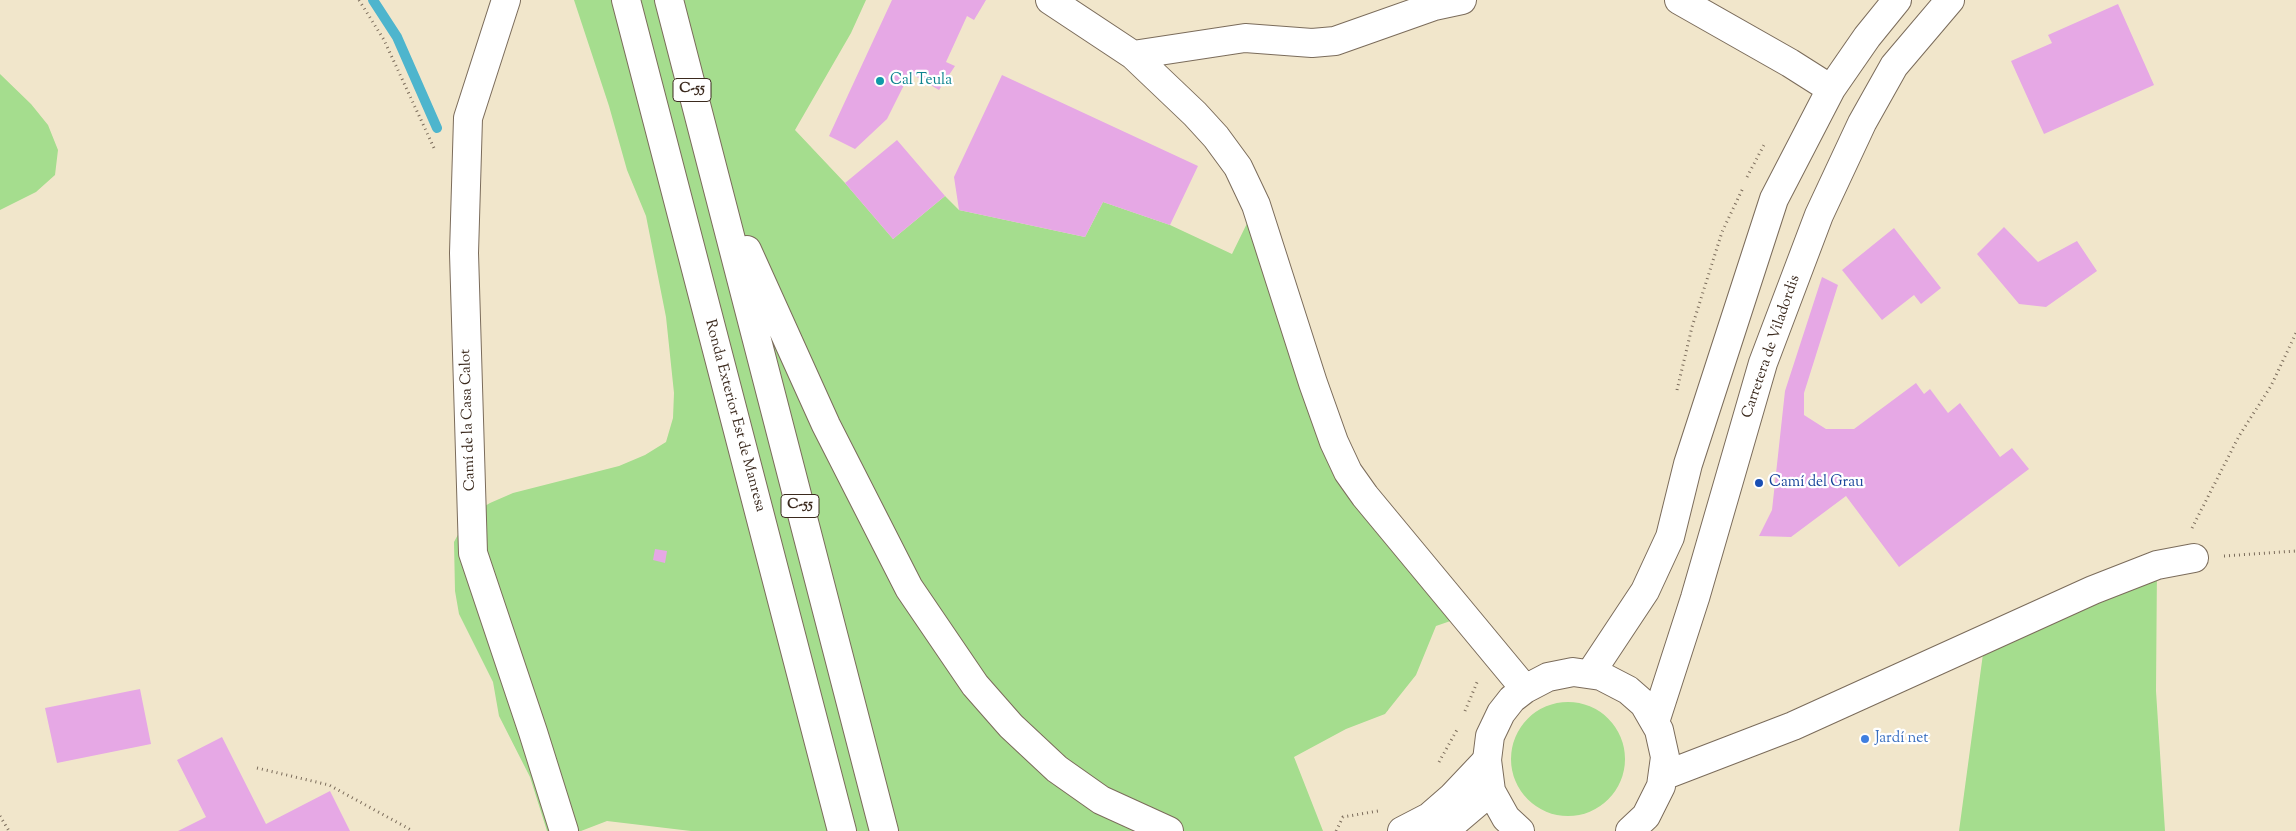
<!DOCTYPE html>
<meta charset="utf-8">
<style>
body{margin:0}
canvas{display:block;background:#f1e6cb}
</style>
<canvas width="2296" height="831"></canvas>
<script>
const c = document.querySelector('canvas').getContext('2d');
c.lineJoin = 'round';
function paint(path, color) {
  c.fillStyle = color;
  c.fill(path, 'evenodd');
}
function poly(rows) {
  const path = new Path2D();
  for (const r of rows) {
    if (r.length === 3) {
      path.moveTo(r[0] + r[2], r[1]);
      path.arc(r[0], r[1], r[2], 0, 2 * Math.PI);
      continue;
    }
    path.moveTo(r[0], r[1]);
    for (let i = 2; i < r.length; i += 2) path.lineTo(r[i], r[i + 1]);
  }
  return path;
}
function stroke(path, color, width, dash) {
  c.strokeStyle = color;
  c.lineWidth = width;
  c.lineCap = dash ? 'butt' : 'round';
  c.setLineDash(dash || []);
  c.stroke(path);
}
function write(font, color, halo, rows, align = 'center') {
  c.font = font + ' "Sorts Mill Goudy",serif';
  c.lineWidth = 4.5;
  c.setLineDash([]);
  c.textBaseline = 'middle';
  c.strokeStyle = halo;
  c.fillStyle = color;
  for (const [text, x, y, turn = 0] of rows) {
    c.save();
    c.translate(x, y);
    c.rotate((+turn || 0) * Math.PI / 180);
    c.textAlign = isNaN(turn) ? turn : align;
    if (halo) c.strokeText(text, 0, 0);
    c.fillText(text, 0, 0);
    c.restore();
  }
}
const green = poly([
 [574,0,866,0,851,33,795,130,845,183,893,239,945,196,959,210,1085,237,1103,202,1170,225,1232,254,1256,205,1334,442,1465,616,1436,626,1416,675,1385,714,1346,729,1294,757,1323,831,691,831,607,821,581,831,547,831,530,777,499,716,493,682,459,614,455,591,454,542,468,516,490,503,513,493,619,466,645,455,666,442,673,418,674,393,666,317,646,216,627,170,609,106],
 [0,74,31,104,48,125,58,150,55,175,36,192,0,210],
 [2157,565,2156,691,2165,831,1959,831,1985,639],
 [1568,759,57]
]);
const stream = poly([
 [373,0,397,37,437,128]
]);
const building = poly([
 [892,0,986,0,974,20,967,16,946,62,955,66,939,90,910,73,887,119,855,149,829,136],
 [2118,4,2154,85,2044,134,2011,61,2052,43,2048,35],
 [1002,75,1198,166,1170,225,1103,202,1085,237,959,210,954,177],
 [897,140,945,196,893,239,845,183],
 [2004,227,2038,262,2077,241,2097,271,2046,307,2019,304,1977,254],
 [1894,228,1941,288,1921,304,1914,295,1882,320,1842,270],
 [1822,277,1838,285,1804,393,1804,415,1826,429,1854,429,1916,383,1924,394,1930,389,1948,413,1960,403,2000,457,2012,448,2029,469,1899,567,1846,496,1791,537,1759,536,1772,510,1785,391],
 [655,549,667,551,665,563,653,560],
 [140,689,151,744,57,763,45,708],
 [222,737,266,824,330,791,350,831,178,831,206,817,177,760]
]);
const path = poly([
 [359,0,384,40,434,148],
 [1747,177,1765,143],
 [1677,390,1692,327,1722,232,1743,188],
 [2192,528,2239,436,2271,386,2296,333],
 [2224,556,2296,551],
 [1465,711,1478,680],
 [1439,762,1458,728],
 [257,768,329,785,413,831],
 [0,816,9,831],
 [1336,831,1343,817,1378,811]
]);
const minor = poly([
 [506,0,468,118,464,253,473,553,533,732,564,831],
 [1050,0,1133,55,1245,38,1312,43,1335,41,1434,6,1462,0],
 [1679,0,1790,63,1831,89],
 [1133,55,1195,114,1216,137,1238,167,1256,205,1313,383,1334,442,1348,472,1365,496,1525,689],
 [1590,674,1645,591,1670,537,1688,464,1774,199,1831,89,1867,37,1897,0],
 [1655,722,1695,598,1763,363,1819,215,1862,123,1894,66,1950,0],
 [1663,776,1793,726,2093,590,2157,565,2194,558],
 [1444,831,1491,791],
 [1520,831,1506,818,1491,791,1487,760,1490,736,1501,713,1512,699,1525,689,1548,677,1573,672,1601,676,1628,690,1644,704,1659,730,1665,757,1661,786,1646,816,1630,831]
]);
const highway = poly([
 [626,0,842,831],
 [669,0,884,831],
 [747,250,826,425,909,588,975,685,1011,726,1057,769,1101,800,1169,831],
 [1402,831,1429,817,1452,797,1487,760]
]);
const markers = [
 [880,81,5,"#0f9aa8"],
 [1759,483,5,"#1a4fb4"],
 [1865,739,5,"#3f7fe0"]
];
const shields = [
 [692,90,38],
 [800,506,38]
];
const shieldNames = [
 ["C-55",692,90],
 ["C-55",800,506]
];
const cultureNames = [
 ["Cal Teula",890,81]
];
const streetNames = [
 ["Carretera de Viladordis",1772,347,-71],
 ["Ronda Exterior Est de Manresa",734,416,75],
 ["Camí de la Casa Calot",469,420,-92]
];
const transitNames = [
 ["Camí del Grau",1769,483]
];
const shopNames = [
 ["Jardí net",1875,739]
];
paint(green, '#a5dd8e');
stroke(stream, '#4eb5cd', 10);
paint(building, '#e6a8e5');
stroke(minor, '#7b6c5b', 30);
stroke(highway, '#7b6c5b', 30);
stroke(path, '#7b6c5b', 3, [1, 4]);
stroke(minor, '#fff', 28);
stroke(highway, '#fff', 28);
for (const [x, y, r, color] of markers) {
  const dot = new Path2D();
  dot.arc(x, y, r, 0, 2 * Math.PI);
  c.fillStyle = color;
  c.fill(dot);
  stroke(dot, '#fff', 2);
}
for (const [x, y, w] of shields) {
  const box = new Path2D();
  box.roundRect(x - w / 2, y - 11.5, w, 23, 4);
  c.fillStyle = '#fff';
  c.fill(box);
  stroke(box, '#3b2a1e', 1);
}
write('bold 14px', '#3b2a1e', null, shieldNames);
write('15px', '#0d838f', '#fff', cultureNames, 'left');
write('15px', '#3b2a1e', '#fff', streetNames);
write('15px', '#164399', '#fff', transitNames, 'left');
write('15px', '#366cbe', '#fff', shopNames, 'left');
</script>
